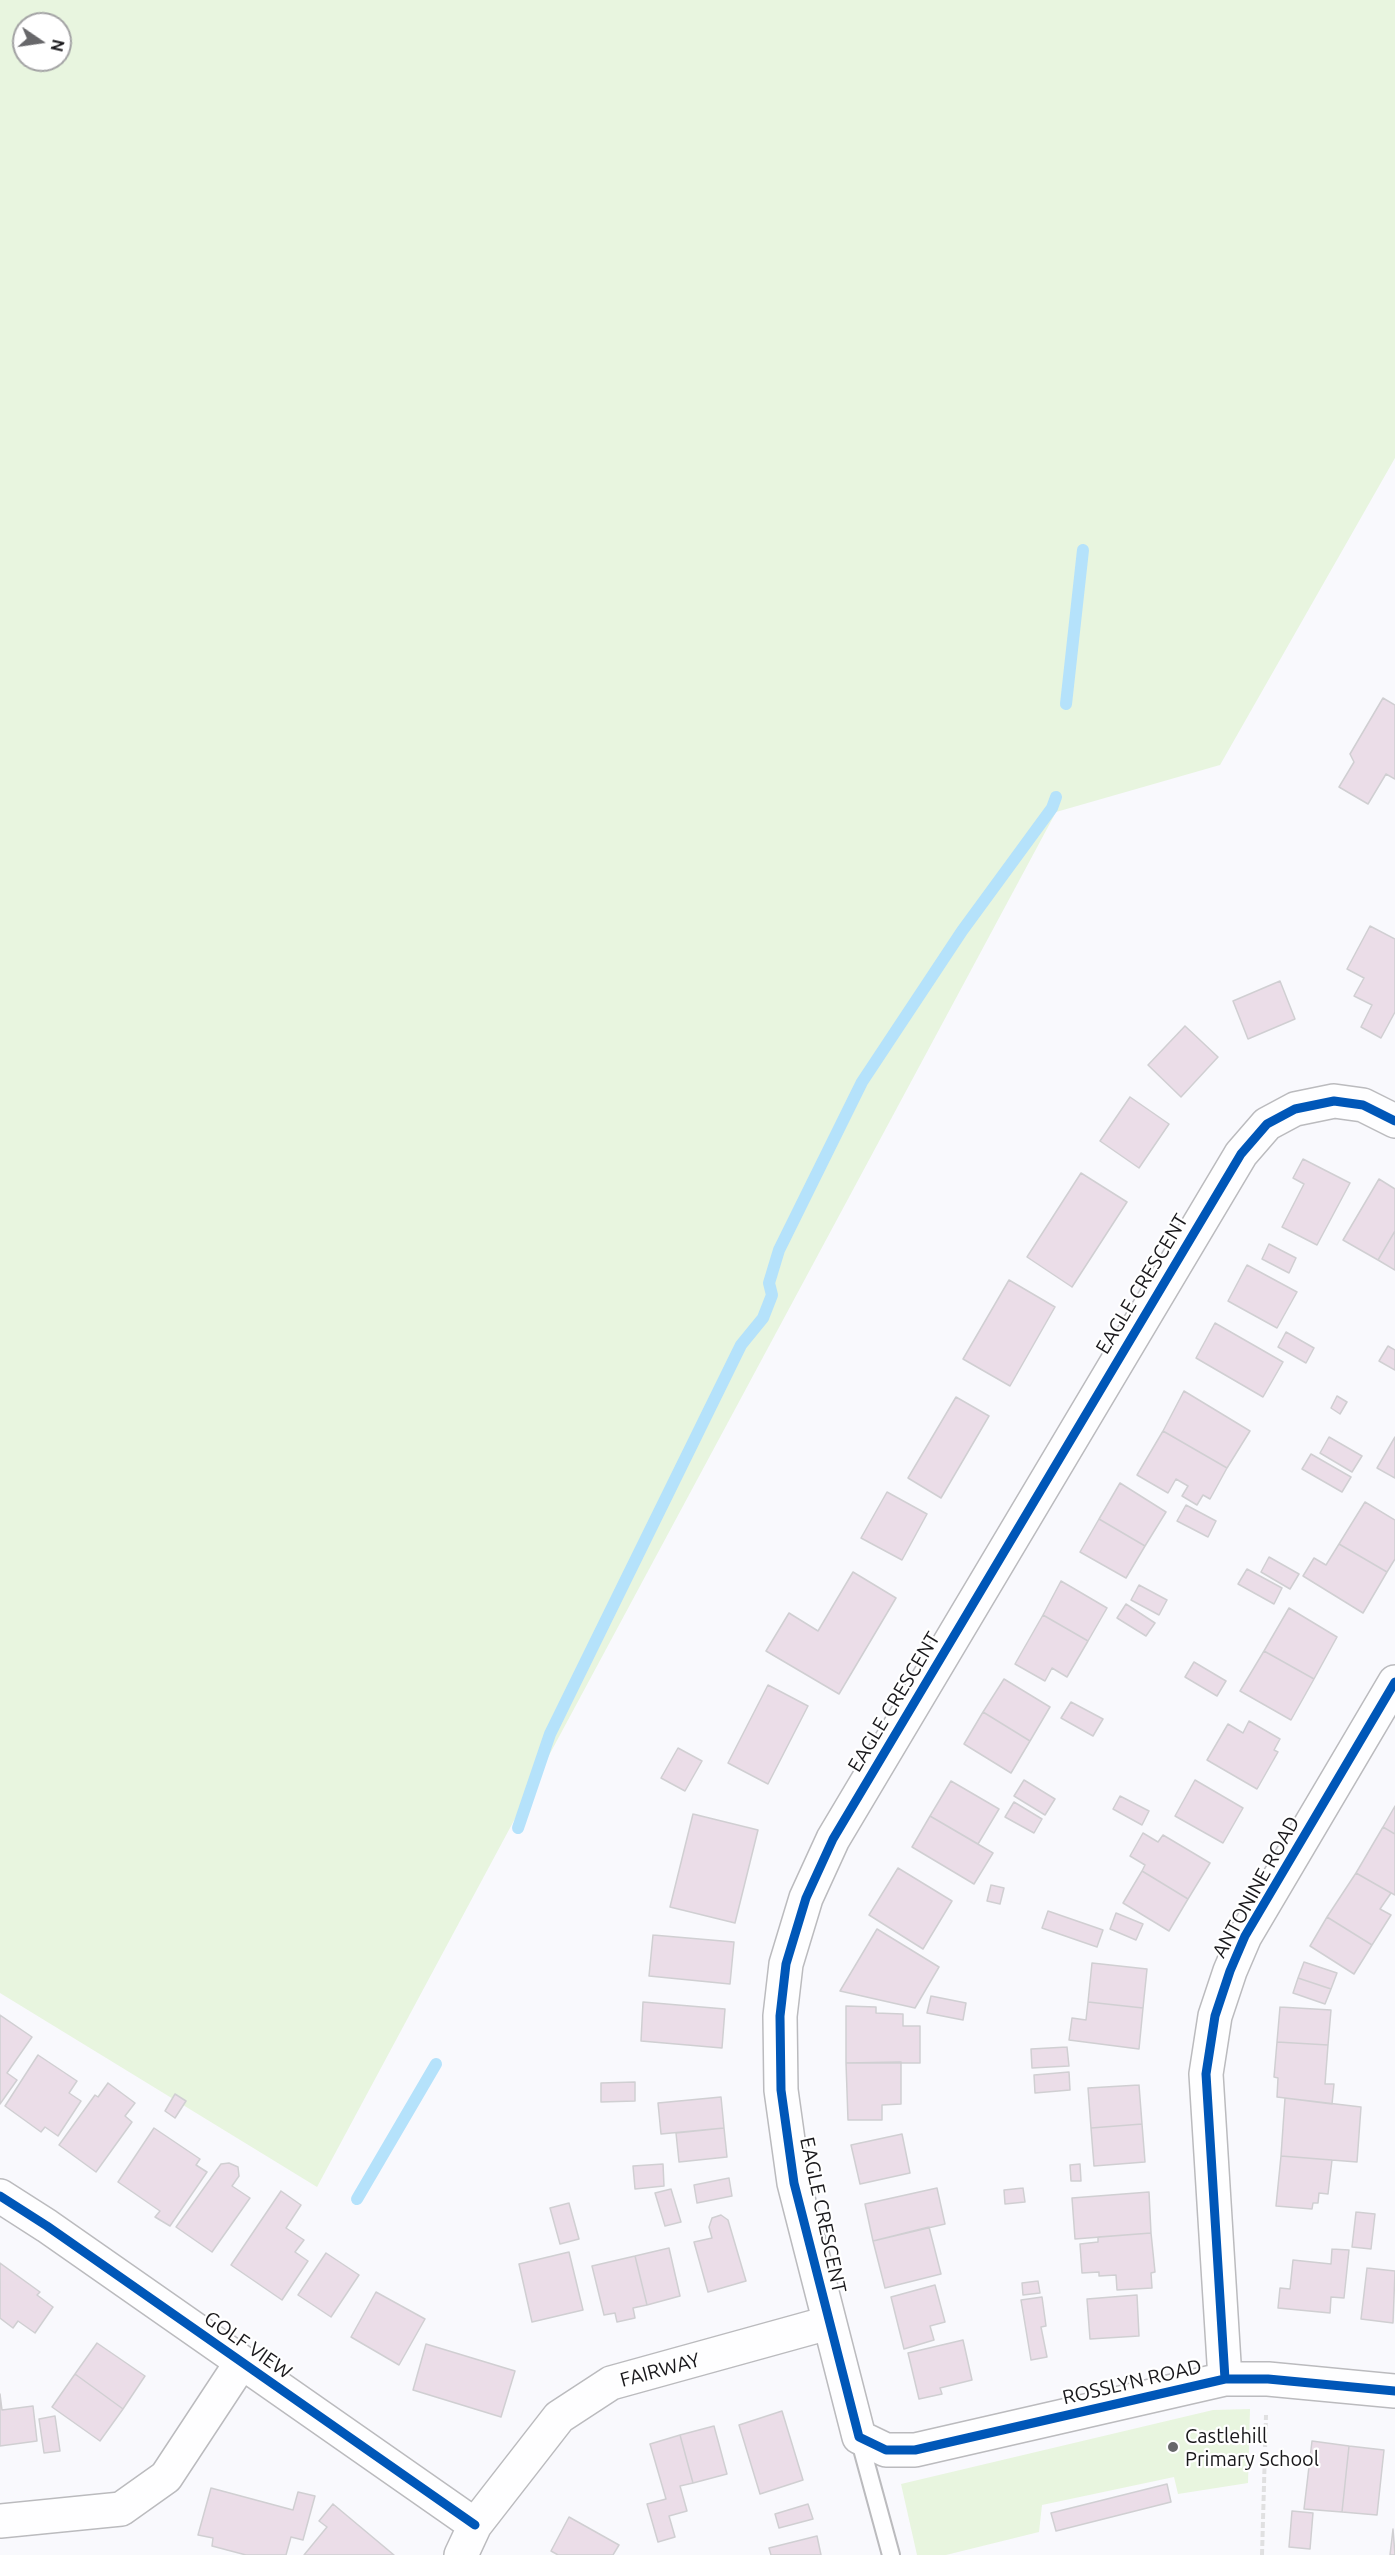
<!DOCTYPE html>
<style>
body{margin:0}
#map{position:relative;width:1395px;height:2555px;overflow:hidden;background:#f9f9fd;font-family:Ubuntu,sans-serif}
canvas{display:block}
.north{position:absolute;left:12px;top:12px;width:60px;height:60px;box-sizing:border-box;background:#fff;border:2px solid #a3a3a4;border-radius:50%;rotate:103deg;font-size:16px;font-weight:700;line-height:24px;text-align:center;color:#19181b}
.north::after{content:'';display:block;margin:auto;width:21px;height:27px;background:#67676a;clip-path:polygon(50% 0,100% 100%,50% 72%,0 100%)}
</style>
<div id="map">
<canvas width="1395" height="2555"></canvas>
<div class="north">N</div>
</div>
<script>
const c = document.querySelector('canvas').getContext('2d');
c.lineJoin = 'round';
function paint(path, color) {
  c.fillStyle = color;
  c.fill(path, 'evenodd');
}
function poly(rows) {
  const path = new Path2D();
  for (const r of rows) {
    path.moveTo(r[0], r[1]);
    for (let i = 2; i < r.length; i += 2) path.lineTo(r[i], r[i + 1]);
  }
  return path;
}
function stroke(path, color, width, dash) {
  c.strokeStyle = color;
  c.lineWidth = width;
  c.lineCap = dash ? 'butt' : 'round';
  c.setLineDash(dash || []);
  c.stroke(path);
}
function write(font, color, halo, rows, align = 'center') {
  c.font = font + ' Ubuntu,sans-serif';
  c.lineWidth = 4.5;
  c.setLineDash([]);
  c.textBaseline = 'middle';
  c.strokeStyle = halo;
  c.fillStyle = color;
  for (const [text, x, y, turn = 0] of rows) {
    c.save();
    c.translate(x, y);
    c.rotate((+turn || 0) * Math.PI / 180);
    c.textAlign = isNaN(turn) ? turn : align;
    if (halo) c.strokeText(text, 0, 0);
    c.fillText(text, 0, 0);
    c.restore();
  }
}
const green = poly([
 [0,0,1395,0,1395,458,1220,765,1056,812,317,2187,0,1993],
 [24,24,60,24,60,60,24,60],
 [1250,2409,1248,2483,1178,2494,1174,2477,1042,2505,1039,2532,946,2555,917,2555,901,2484,1213,2410]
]);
const stream = poly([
 [1066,704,1083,550],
 [518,1828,550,1734,741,1345,763,1318,772,1295,769,1283,779,1250,862,1082,962,931,1052,808,1056,797],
 [357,2199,436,2064]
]);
const building = poly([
 [1383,698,1395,705,1395,779,1386,774,1368,804,1339,787,1354,762,1350,754,1383,698],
 [1370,926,1395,939,1395,1012,1381,1038,1361,1027,1372,1005,1354,996,1364,978,1347,969,1370,926],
 [1280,981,1295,1019,1248,1039,1233,1001,1280,981],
 [1185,1026,1218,1057,1181,1097,1148,1065,1185,1026],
 [1130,1097,1169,1124,1139,1168,1100,1141,1130,1097],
 [1303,1159,1350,1183,1317,1245,1282,1227,1304,1184,1293,1178,1303,1159],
 [1081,1173,1127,1202,1072,1287,1027,1257,1081,1173],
 [1379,1179,1395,1189,1395,1231,1378,1260,1343,1240,1379,1179],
 [1395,1231,1395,1270,1378,1260,1395,1231],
 [1269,1244,1296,1258,1289,1273,1262,1259,1269,1244],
 [1247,1265,1297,1292,1277,1328,1228,1301,1247,1265],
 [1009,1280,1055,1307,1010,1386,963,1359,1009,1280],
 [1215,1323,1283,1362,1263,1397,1196,1358,1215,1323],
 [1286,1332,1314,1348,1306,1363,1278,1347,1286,1332],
 [1388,1346,1395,1350,1395,1370,1379,1361,1388,1346],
 [1184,1391,1250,1431,1227,1468,1163,1431,1184,1391],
 [1337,1396,1347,1402,1340,1414,1331,1408,1337,1396],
 [956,1397,989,1416,941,1498,908,1478,956,1397],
 [1163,1431,1227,1468,1210,1499,1203,1495,1197,1505,1182,1496,1188,1486,1176,1479,1168,1493,1137,1475,1163,1431],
 [1329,1437,1362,1456,1352,1472,1320,1453,1329,1437],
 [1395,1437,1395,1478,1377,1468,1395,1437],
 [1311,1454,1351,1477,1342,1492,1302,1469,1311,1454],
 [1120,1483,1166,1512,1145,1546,1099,1519,1120,1483],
 [887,1492,927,1514,902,1560,861,1538,887,1492],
 [1365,1502,1395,1520,1395,1559,1387,1572,1339,1544,1365,1502],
 [1186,1505,1216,1521,1208,1537,1177,1521,1186,1505],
 [1099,1519,1145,1546,1126,1578,1080,1552,1099,1519],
 [1339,1544,1387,1572,1363,1613,1303,1576,1314,1558,1326,1565,1339,1544],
 [1269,1557,1299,1574,1290,1589,1261,1572,1269,1557],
 [1247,1569,1282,1588,1274,1604,1238,1584,1247,1569],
 [853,1572,896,1598,839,1694,766,1651,789,1613,818,1631,853,1572],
 [1061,1581,1107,1608,1088,1641,1043,1615,1061,1581],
 [1139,1585,1167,1600,1159,1615,1131,1600,1139,1585],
 [1126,1604,1155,1623,1146,1636,1117,1618,1126,1604],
 [1289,1608,1337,1637,1314,1679,1264,1651,1289,1608],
 [1043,1615,1088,1641,1067,1677,1052,1668,1045,1681,1015,1664,1043,1615],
 [1264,1651,1314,1679,1291,1720,1240,1691,1264,1651],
 [1194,1662,1226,1681,1217,1696,1185,1677,1194,1662],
 [1004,1679,1050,1707,1030,1741,983,1712,1004,1679],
 [768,1685,808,1706,768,1784,728,1763,768,1685],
 [1071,1702,1103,1719,1093,1736,1061,1718,1071,1702],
 [983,1712,1030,1741,1011,1773,964,1744,983,1712],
 [1249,1721,1280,1739,1274,1750,1278,1752,1257,1789,1207,1760,1228,1724,1243,1733,1249,1721],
 [678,1748,702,1761,685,1791,661,1778,678,1748],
 [1024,1780,1055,1799,1045,1815,1014,1796,1024,1780],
 [1195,1780,1243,1808,1223,1843,1175,1816,1195,1780],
 [951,1781,999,1809,978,1844,930,1816,951,1781],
 [1120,1796,1149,1811,1142,1825,1113,1809,1120,1796],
 [1014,1802,1042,1819,1034,1833,1005,1817,1014,1802],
 [1395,1806,1395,1834,1383,1827,1395,1806],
 [693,1814,758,1830,735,1923,670,1907,693,1814],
 [930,1816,993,1853,974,1884,912,1847,930,1816],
 [1383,1827,1395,1834,1395,1895,1356,1873,1383,1827],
 [1143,1833,1158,1842,1163,1835,1210,1863,1188,1899,1142,1871,1145,1865,1130,1856,1143,1833],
 [898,1868,952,1901,923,1949,869,1915,898,1868],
 [1142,1871,1188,1899,1169,1931,1123,1903,1142,1871],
 [1356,1873,1391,1893,1380,1909,1391,1915,1372,1945,1327,1917,1356,1873],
 [991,1885,1004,1888,1000,1904,987,1901,991,1885],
 [1048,1911,1103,1930,1097,1947,1042,1928,1048,1911],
 [1116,1913,1143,1924,1136,1940,1110,1929,1116,1913],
 [1327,1917,1372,1945,1354,1974,1310,1946,1327,1917],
 [877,1929,939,1967,915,2008,840,1991,877,1929],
 [653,1935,734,1942,730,1984,649,1976,653,1935],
 [1304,1962,1337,1973,1331,1989,1298,1978,1304,1962],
 [1092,1963,1147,1969,1143,2008,1088,2002,1092,1963],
 [1298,1978,1331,1989,1325,2004,1293,1993,1298,1978],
 [931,1996,966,2003,963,2020,927,2013,931,1996],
 [643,2002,725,2009,722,2048,641,2041,643,2002],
 [1088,2002,1143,2008,1139,2049,1069,2040,1072,2018,1086,2020,1088,2002],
 [846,2006,876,2007,876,2013,903,2014,903,2026,920,2026,920,2063,846,2063,846,2006],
 [1280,2007,1331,2010,1328,2045,1277,2042,1280,2007],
 [0,2015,32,2037,7,2073,17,2080,0,2104,0,2015],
 [1277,2042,1328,2045,1325,2084,1334,2084,1332,2104,1277,2097,1278,2078,1274,2077,1277,2042],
 [1067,2047,1069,2066,1032,2068,1031,2049,1067,2047],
 [38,2055,77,2081,69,2093,81,2101,58,2136,45,2127,41,2132,5,2106,38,2055],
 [901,2062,901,2104,882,2105,882,2120,848,2120,846,2063,901,2062],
 [1069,2072,1070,2090,1035,2093,1034,2075,1069,2072],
 [635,2082,635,2101,601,2102,601,2083,635,2082],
 [108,2083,135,2103,125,2116,132,2122,96,2172,59,2145,95,2095,98,2097,108,2083],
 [1139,2085,1142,2124,1091,2128,1088,2088,1139,2085],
 [175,2094,186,2101,175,2118,165,2111,175,2094],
 [721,2097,724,2128,661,2134,658,2103,721,2097],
 [1285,2098,1361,2107,1357,2162,1281,2156,1285,2098],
 [1142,2124,1145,2162,1094,2166,1091,2128,1142,2124],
 [154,2128,200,2159,196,2165,207,2172,170,2226,155,2217,160,2211,118,2182,154,2128],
 [724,2128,727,2157,679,2162,676,2133,724,2128],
 [902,2134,910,2173,860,2184,851,2145,902,2134],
 [1281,2156,1332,2160,1328,2194,1319,2193,1318,2203,1313,2203,1312,2209,1276,2206,1281,2156],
 [229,2163,238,2167,239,2176,232,2186,250,2198,212,2252,176,2227,221,2164,229,2163],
 [663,2164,664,2186,635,2189,633,2166,663,2164],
 [1080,2164,1081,2181,1071,2181,1070,2165,1080,2164],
 [729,2178,732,2196,697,2203,694,2185,729,2178],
 [937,2188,945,2224,873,2241,865,2204,937,2188],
 [1023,2188,1025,2202,1005,2204,1004,2190,1023,2188],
 [671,2189,681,2222,665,2226,655,2193,671,2189],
 [281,2191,301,2205,286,2228,304,2240,295,2252,308,2261,282,2300,231,2265,281,2191],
 [1149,2192,1151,2233,1075,2239,1072,2198,1149,2192],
 [569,2203,579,2239,560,2244,550,2208,569,2203],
 [1356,2212,1375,2214,1371,2249,1352,2247,1356,2212],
 [721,2215,728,2220,746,2281,708,2292,694,2242,712,2238,709,2227,712,2218,721,2215],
 [929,2227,941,2274,885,2288,873,2241,929,2227],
 [1151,2233,1155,2272,1151,2273,1152,2288,1117,2290,1116,2275,1099,2276,1099,2272,1082,2273,1080,2244,1098,2242,1098,2237,1151,2233],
 [669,2248,680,2296,647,2305,635,2256,669,2248],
 [1332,2249,1349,2250,1344,2298,1331,2297,1330,2313,1278,2308,1280,2288,1290,2289,1293,2260,1331,2264,1332,2249],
 [569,2252,583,2310,532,2322,519,2264,569,2252],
 [326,2253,359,2275,331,2317,298,2295,326,2253],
 [635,2256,647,2305,633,2308,635,2318,617,2322,615,2313,604,2315,592,2266,635,2256],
 [0,2263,40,2292,37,2295,53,2307,35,2333,18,2321,13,2328,0,2318,0,2263],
 [1367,2268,1395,2271,1393,2323,1361,2319,1367,2268],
 [1038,2281,1040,2293,1023,2295,1022,2283,1038,2281],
 [935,2285,945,2322,930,2326,934,2340,904,2349,891,2297,935,2285],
 [376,2292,425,2319,399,2365,351,2337,376,2292],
 [1137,2295,1139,2336,1090,2339,1087,2299,1137,2295],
 [1042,2297,1046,2326,1041,2327,1047,2357,1031,2360,1021,2300,1042,2297],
 [963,2340,972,2380,940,2388,942,2394,919,2399,908,2353,963,2340],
 [97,2343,145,2376,123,2409,75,2374,97,2343],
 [426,2344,515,2371,501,2417,413,2390,426,2344],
 [75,2374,123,2409,100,2441,52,2407,75,2374],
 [0,2394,2,2410,33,2406,37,2441,0,2446,0,2394],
 [782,2411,803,2480,760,2494,739,2425,782,2411],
 [55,2416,60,2451,44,2453,39,2419,55,2416],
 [714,2426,727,2474,693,2483,680,2435,714,2426],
 [680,2435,693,2483,680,2486,687,2511,669,2516,675,2537,658,2542,647,2504,666,2499,650,2444,680,2435],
 [1312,2441,1349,2446,1342,2512,1304,2509,1312,2441],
 [1349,2446,1384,2450,1377,2515,1342,2512,1349,2446],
 [1167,2484,1171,2502,1056,2531,1051,2513,1167,2484],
 [211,2488,293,2510,298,2492,315,2496,303,2540,291,2537,286,2555,246,2555,212,2546,213,2538,198,2535,211,2488],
 [333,2504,394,2555,304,2555,327,2527,319,2521,333,2504],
 [808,2504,813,2519,779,2528,775,2514,808,2504],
 [1292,2511,1313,2513,1310,2549,1289,2547,1292,2511],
 [569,2517,619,2545,613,2555,558,2555,551,2551,569,2517],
 [1393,2529,1395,2555,1390,2555,1393,2529],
 [817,2536,821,2555,771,2555,769,2548,817,2536]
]);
const path = poly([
 [1262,2555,1266,2415]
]);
const lane = poly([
 [859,2438,891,2555]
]);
const street = poly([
 [1395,1121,1363,1105,1334,1101,1295,1109,1267,1124,1241,1154,833,1839,806,1898,786,1964,780,2016,781,2090,794,2183,859,2437,886,2450,915,2450,1225,2379,1268,2379,1395,2391],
 [0,2196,47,2226,475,2525],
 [1225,2379,1206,2074,1215,2016,1230,1971,1245,1936,1395,1682],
 [0,2521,121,2509,166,2477,241,2363],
 [461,2555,475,2525,559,2417,611,2383,828,2323]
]);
const cycleway = poly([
 [1395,1121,1363,1105,1334,1101,1295,1109,1267,1124,1241,1154,833,1839,806,1898,786,1964,780,2016,781,2090,794,2183,859,2437,886,2450,915,2450,1225,2379,1268,2379,1395,2391],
 [0,2196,47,2226,475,2525],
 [1225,2379,1206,2074,1215,2016,1230,1971,1245,1936,1395,1682]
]);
const markers = [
 [1173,2447,6,"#67676a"]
];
const streetNames = [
 ["EAGLE CRESCENT",1142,1284,-59],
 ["EAGLE CRESCENT",894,1702,-59],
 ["ANTONINE ROAD",1256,1887,-61],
 ["EAGLE CRESCENT",823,2215,78],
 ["GOLF VIEW",248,2345,35],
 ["FAIRWAY",660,2370,-15],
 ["ROSSLYN ROAD",1132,2382,-13]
];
const poiNames = [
 ["Castlehill",1185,2436],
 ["Primary School",1185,2459]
];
paint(green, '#e8f5df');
stroke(stream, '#b5e2fb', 12);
paint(building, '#ebdde8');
stroke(building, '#d0cfd2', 1.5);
stroke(lane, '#bbbbbe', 20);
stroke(street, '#bbbbbe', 36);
stroke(path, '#e0e0e1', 4, [6, 3]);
stroke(lane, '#fefeff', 16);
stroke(street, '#fefeff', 33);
stroke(cycleway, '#0057b8', 9);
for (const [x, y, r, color] of markers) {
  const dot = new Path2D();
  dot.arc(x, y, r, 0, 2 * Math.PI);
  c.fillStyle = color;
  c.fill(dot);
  stroke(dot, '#fff', 2);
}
write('20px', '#19181b', '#fff', streetNames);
write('20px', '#19181b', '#fff', poiNames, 'left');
</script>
